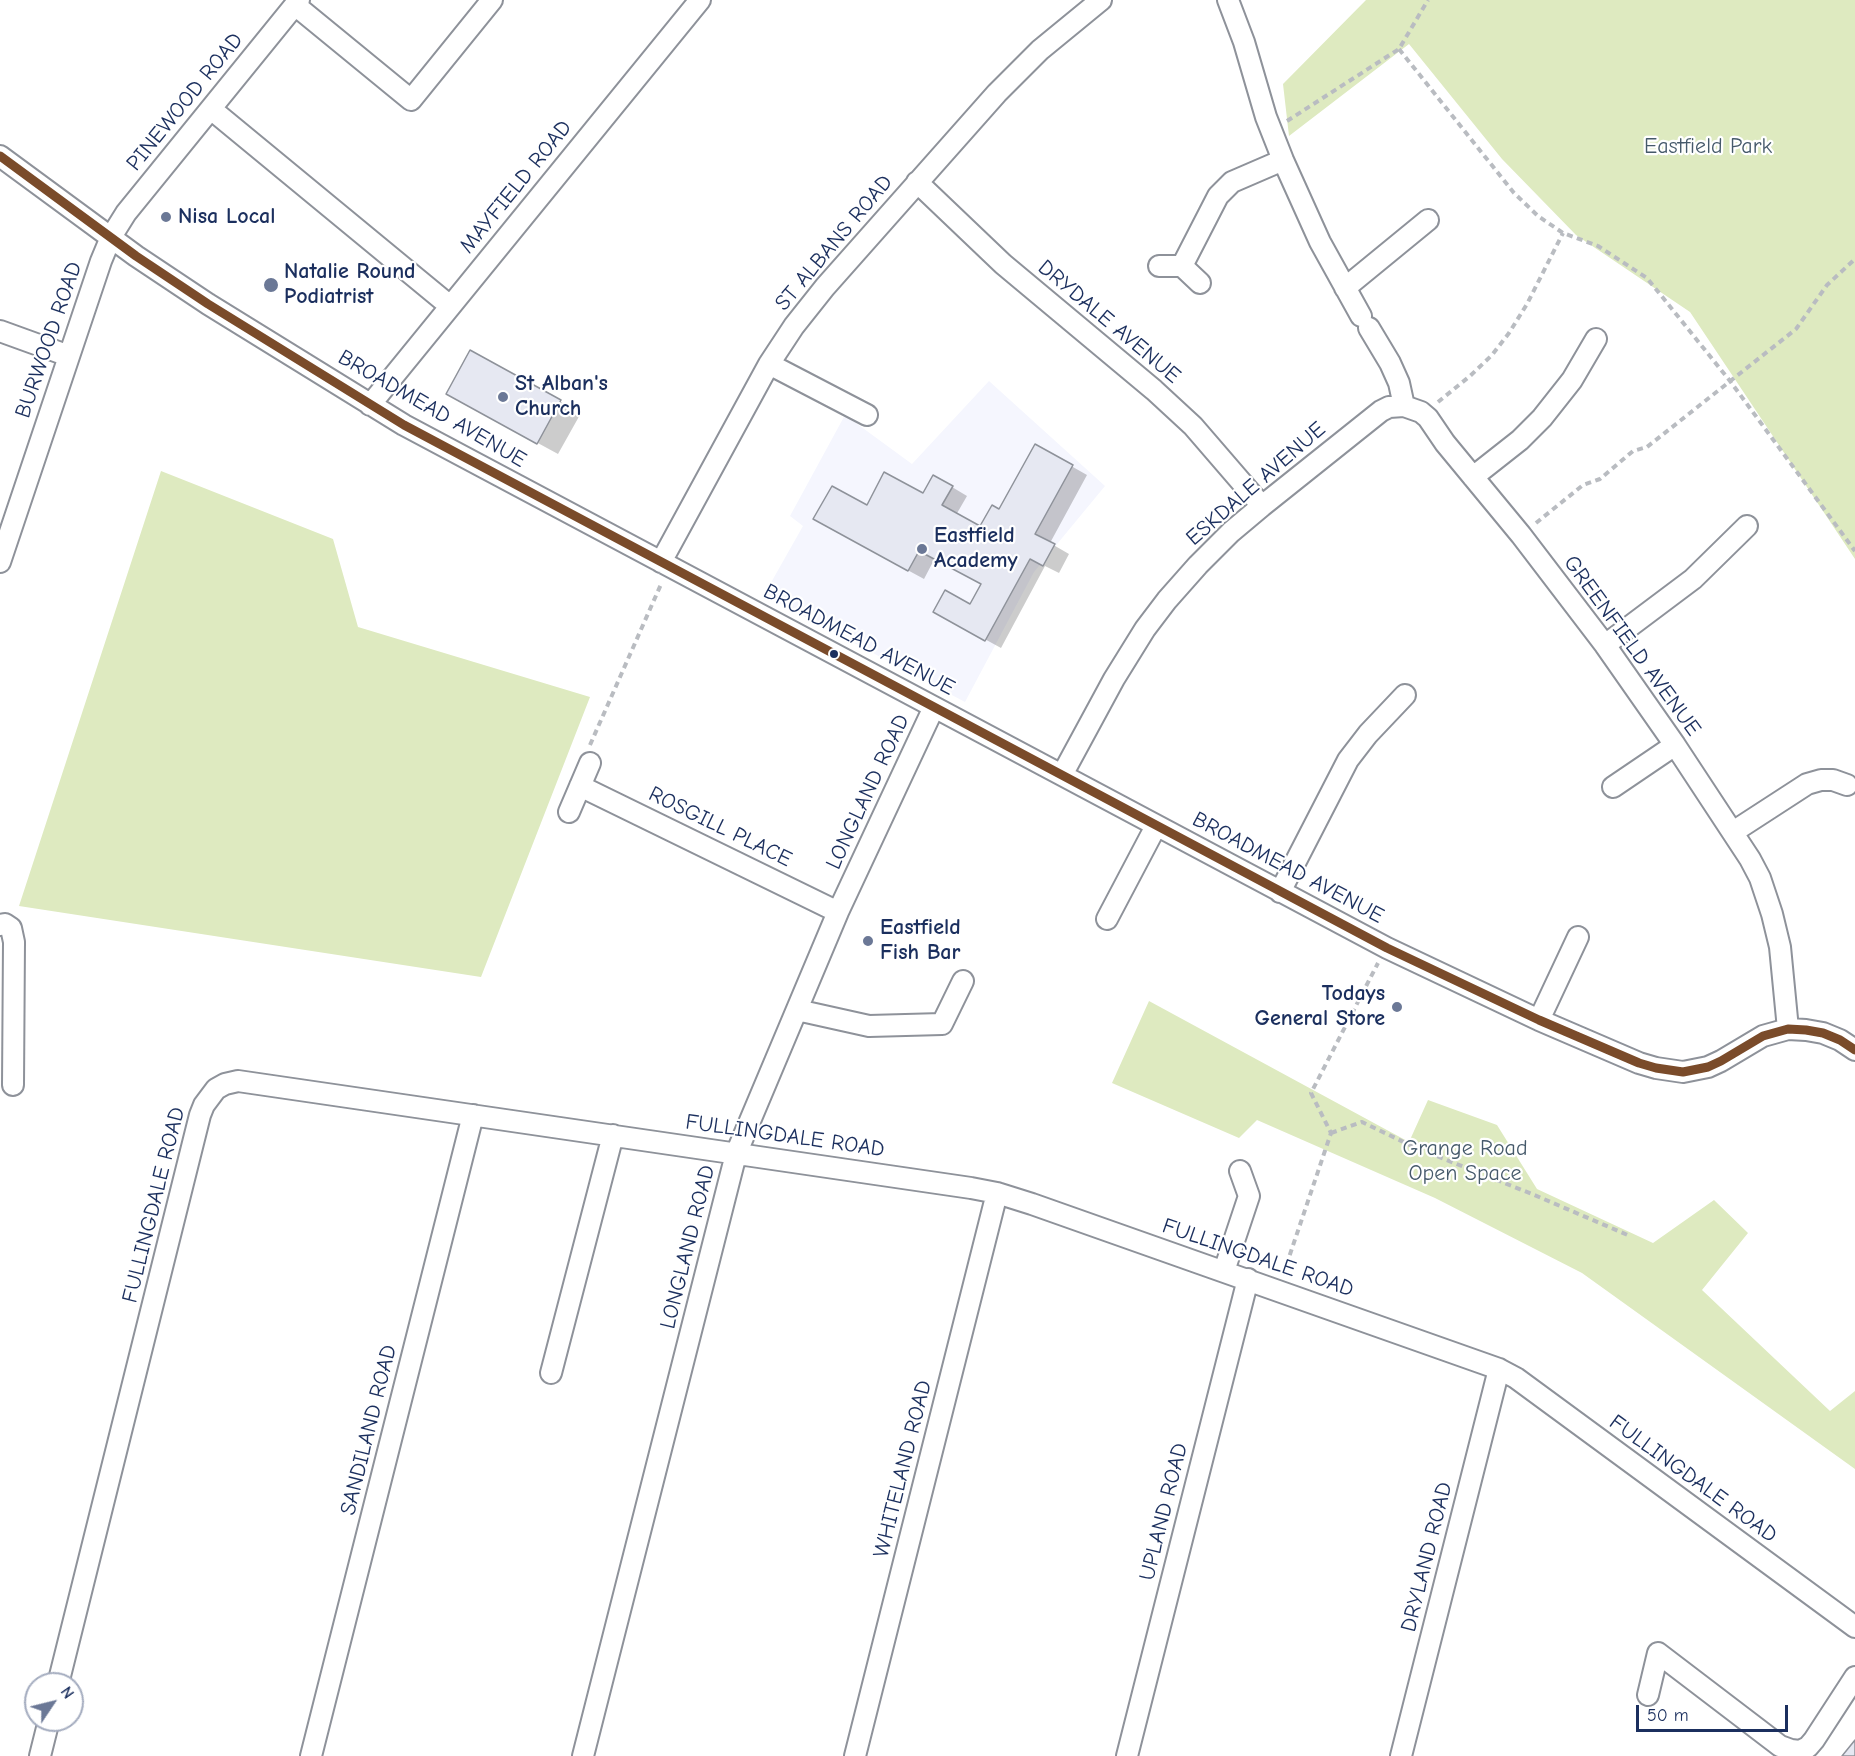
<!DOCTYPE html>
<style>
body{margin:0}
#map{position:relative;width:1855px;height:1756px;overflow:hidden;background:#fff;font-family:"Comic Neue",sans-serif}
canvas{display:block}
.north{position:absolute;left:24px;top:1672px;width:60px;height:60px;box-sizing:border-box;background:#fff;border:2px solid #a4acbf;border-radius:50%;rotate:55deg;font-size:16px;font-weight:700;line-height:24px;text-align:center;color:#1b2f5e}
.north::after{content:'';display:block;margin:auto;width:21px;height:27px;background:#6b7896;clip-path:polygon(50% 0,100% 100%,50% 72%,0 100%)}
.scale{position:absolute;left:1636px;top:1705px;width:152px;height:27px;box-sizing:border-box;border:3px solid #1b2f5e;border-top:0;padding-left:8px;font-size:18px;line-height:21px;white-space:nowrap;color:#1b2f5e;-webkit-text-stroke:4px #fff;paint-order:stroke}
</style>
<div id="map">
<canvas width="1855" height="1756"></canvas>
<div class="north">N</div>
<div class="scale">50 m</div>
</div>
<script>
const c = document.querySelector('canvas').getContext('2d');
c.lineJoin = 'round';
function paint(path, color) {
  c.fillStyle = color;
  c.fill(path, 'evenodd');
}
function poly(rows) {
  const path = new Path2D();
  for (const r of rows) {
    path.moveTo(r[0], r[1]);
    for (let i = 2; i < r.length; i += 2) path.lineTo(r[i], r[i + 1]);
  }
  return path;
}
function stroke(path, color, width, dash) {
  c.strokeStyle = color;
  c.lineWidth = width;
  c.lineCap = dash ? 'butt' : 'round';
  c.setLineDash(dash || []);
  c.stroke(path);
}
function write(font, color, halo, rows, align = 'center') {
  c.font = font + ' "Comic Neue",sans-serif';
  c.lineWidth = 4.5;
  c.setLineDash([]);
  c.textBaseline = 'middle';
  c.strokeStyle = halo;
  c.fillStyle = color;
  for (const [text, x, y, turn = 0] of rows) {
    c.save();
    c.translate(x, y);
    c.rotate((+turn || 0) * Math.PI / 180);
    c.textAlign = isNaN(turn) ? turn : align;
    if (halo) c.strokeText(text, 0, 0);
    c.fillText(text, 0, 0);
    c.restore();
  }
}
const built = poly([
 [989,381,1105,486,1034,572,965,702,764,595,803,526,790,516,845,415,912,464]
]);
const green = poly([
 [1366,0,1855,0,1855,559,1690,312,1576,235,1502,159,1409,44,1289,136,1283,84],
 [161,471,333,539,358,627,590,697,481,977,19,906],
 [1149,1001,1409,1142,1428,1100,1497,1125,1537,1189,1653,1243,1714,1200,1748,1233,1702,1290,1830,1411,1855,1391,1855,1469,1582,1273,1435,1198,1257,1120,1239,1138,1112,1083]
]);
const shadow = poly([
 [470,352,581,413,558,454,468,405],
 [1036,446,1087,475,1050,543,1069,554,1059,573,1045,566,1001,648,950,620,970,606,982,584,935,558,924,579,830,528,867,507,923,495,952,487,967,496,956,515,980,528,1000,511]
]);
const building = poly([
 [470,350,561,400,537,444,446,394,470,350],
 [1035,444,1073,465,1035,534,1055,544,1043,566,1030,559,985,641,933,612,945,590,970,604,981,584,919,551,908,571,813,519,832,486,867,505,884,472,923,493,933,475,953,486,942,505,980,526,992,505,999,509,1035,444],
 [1855,1740,1855,1756,1842,1756,1855,1740]
]);
const path = poly([
 [1399,49,1514,193,1538,216,1563,233,1598,246,1647,278,1730,381,1855,551],
 [1287,121,1399,49,1428,0],
 [1438,402,1470,376,1492,355,1509,333,1527,304,1563,233],
 [1536,523,1583,485,1600,479,1633,451,1647,447,1796,329,1827,285,1855,259],
 [590,745,662,582],
 [1331,1133,1362,1122,1414,1147,1532,1194,1630,1236],
 [1283,1275,1331,1133,1311,1093,1378,963]
]);
const minor = poly([
 [1228,0,1244,42,1266,117,1283,160,1320,242,1361,316],
 [295,5,411,100,492,0],
 [211,109,450,306],
 [0,156,136,256,208,304,404,425,1387,948,1539,1020,1639,1063,1656,1068,1683,1072,1708,1067,1721,1061,1763,1036,1788,1029,1806,1030,1823,1033,1840,1040,1855,1050],
 [917,182,1003,264,1154,390,1193,426,1262,506],
 [1159,266,1182,266,1200,283],
 [1182,266,1218,196,1232,182,1283,160],
 [1345,288,1428,220],
 [1369,328,1390,363,1399,383,1404,406,1421,412,1428,418,1445,443,1521,535,1605,645,1675,745,1750,859,1760,878,1772,914,1780,947,1788,1029],
 [0,331,69,356],
 [769,364,867,415],
 [370,405,700,0],
 [1473,477,1520,440,1542,418,1572,380,1596,339],
 [0,562,101,261,111,237,126,213,299,0],
 [661,562,769,364,794,326,825,287,997,93,1040,50,1101,0],
 [1605,645,1693,579,1747,526],
 [1062,775,1114,679,1145,629,1167,600,1198,565,1231,532,1262,506,1381,411,1389,407,1404,406],
 [580,786,838,912],
 [1613,787,1675,745],
 [569,812,590,763],
 [1733,832,1807,784,1821,780,1833,780,1847,785],
 [1280,892,1348,760,1368,734,1405,695],
 [1107,919,1156,826],
 [0,925,5,924,11,928,14,942,13,1085],
 [797,1010,869,1026,942,1024,963,981],
 [1539,1020,1578,937],
 [1224,1271,1249,1196,1240,1171],
 [551,1373,613,1135],
 [58,1684,200,1115,204,1105,216,1089,225,1084,238,1081,971,1188,997,1193,1032,1204,1499,1369,1516,1378,1855,1627],
 [1648,1695,1658,1653,1780,1746,1791,1750,1800,1751,1808,1747,1814,1740,1855,1677],
 [40,1756,49,1720],
 [311,1756,473,1115],
 [583,1756,736,1154,838,912,934,707],
 [855,1756,997,1193],
 [1127,1756,1248,1279],
 [1401,1756,1499,1369]
]);
const bus1 = poly([
 [0,156,136,256,208,304,404,425,1387,948,1539,1020,1639,1063,1656,1068,1683,1072,1708,1067,1721,1061,1763,1036,1788,1029,1806,1030,1823,1033,1840,1040,1855,1050]
]);
const markers = [
 [166,217,6,"#6b7896"],
 [271,285,8,"#6b7896"],
 [503,397,6,"#6b7896"],
 [922,549,6,"#6b7896"],
 [834,654,5,"#1b2f5e"],
 [868,941,6,"#6b7896"],
 [1397,1007,6,"#6b7896"]
];
const streetNames = [
 ["PINEWOOD ROAD",185,102,-51],
 ["MAYFIELD ROAD",516,187,-51],
 ["ST ALBANS ROAD",834,243,-50],
 ["DRYDALE AVENUE",1109,322,40],
 ["BURWOOD ROAD",49,340,-71],
 ["BROADMEAD AVENUE",432,409,30],
 ["ESKDALE AVENUE",1256,484,-41],
 ["BROADMEAD AVENUE",859,640,28],
 ["GREENFIELD AVENUE",1632,646,54],
 ["LONGLAND ROAD",868,792,-65],
 ["ROSGILL PLACE",720,827,26],
 ["BROADMEAD AVENUE",1288,868,28],
 ["FULLINGDALE ROAD",785,1136,8],
 ["FULLINGDALE ROAD",154,1205,-76],
 ["LONGLAND ROAD",688,1247,-76],
 ["FULLINGDALE ROAD",1258,1258,19],
 ["SANDILAND ROAD",369,1430,-76],
 ["WHITELAND ROAD",903,1469,-76],
 ["FULLINGDALE ROAD",1693,1479,36],
 ["UPLAND ROAD",1164,1512,-76],
 ["DRYLAND ROAD",1427,1557,-76]
];
const parkNames = [
 ["Eastfield Park",1708,147],
 ["Grange Road",1465,1149],
 ["Open Space",1465,1174]
];
const poiNames = [
 ["Nisa Local",178,217],
 ["Natalie Round",284,272],
 ["Podiatrist",284,297],
 ["St Alban's",515,384],
 ["Church",515,409],
 ["Eastfield",934,536],
 ["Academy",934,561],
 ["Eastfield",880,928],
 ["Fish Bar",880,953],
 ["Todays",1385,994,"right"],
 ["General Store",1385,1019,"right"]
];
paint(built, '#f5f6fe');
paint(green, '#deeac0');
paint(shadow, '#0003');
paint(building, '#e6e8f2');
stroke(building, '#8e929a', 1.5);
stroke(minor, '#8e929a', 24);
stroke(path, '#b9bcc1', 4, [6, 4.5]);
stroke(minor, '#fff', 20);
stroke(bus1, '#7a4b2a', 9);
for (const [x, y, r, color] of markers) {
  const dot = new Path2D();
  dot.arc(x, y, r, 0, 2 * Math.PI);
  c.fillStyle = color;
  c.fill(dot);
  stroke(dot, '#fff', 2);
}
write('22px', '#1b2f5e', '#fff', streetNames);
write('22px', '#45596a', '#fff', parkNames);
write('bold 22px', '#1b2f5e', '#fff', poiNames, 'left');
</script>
